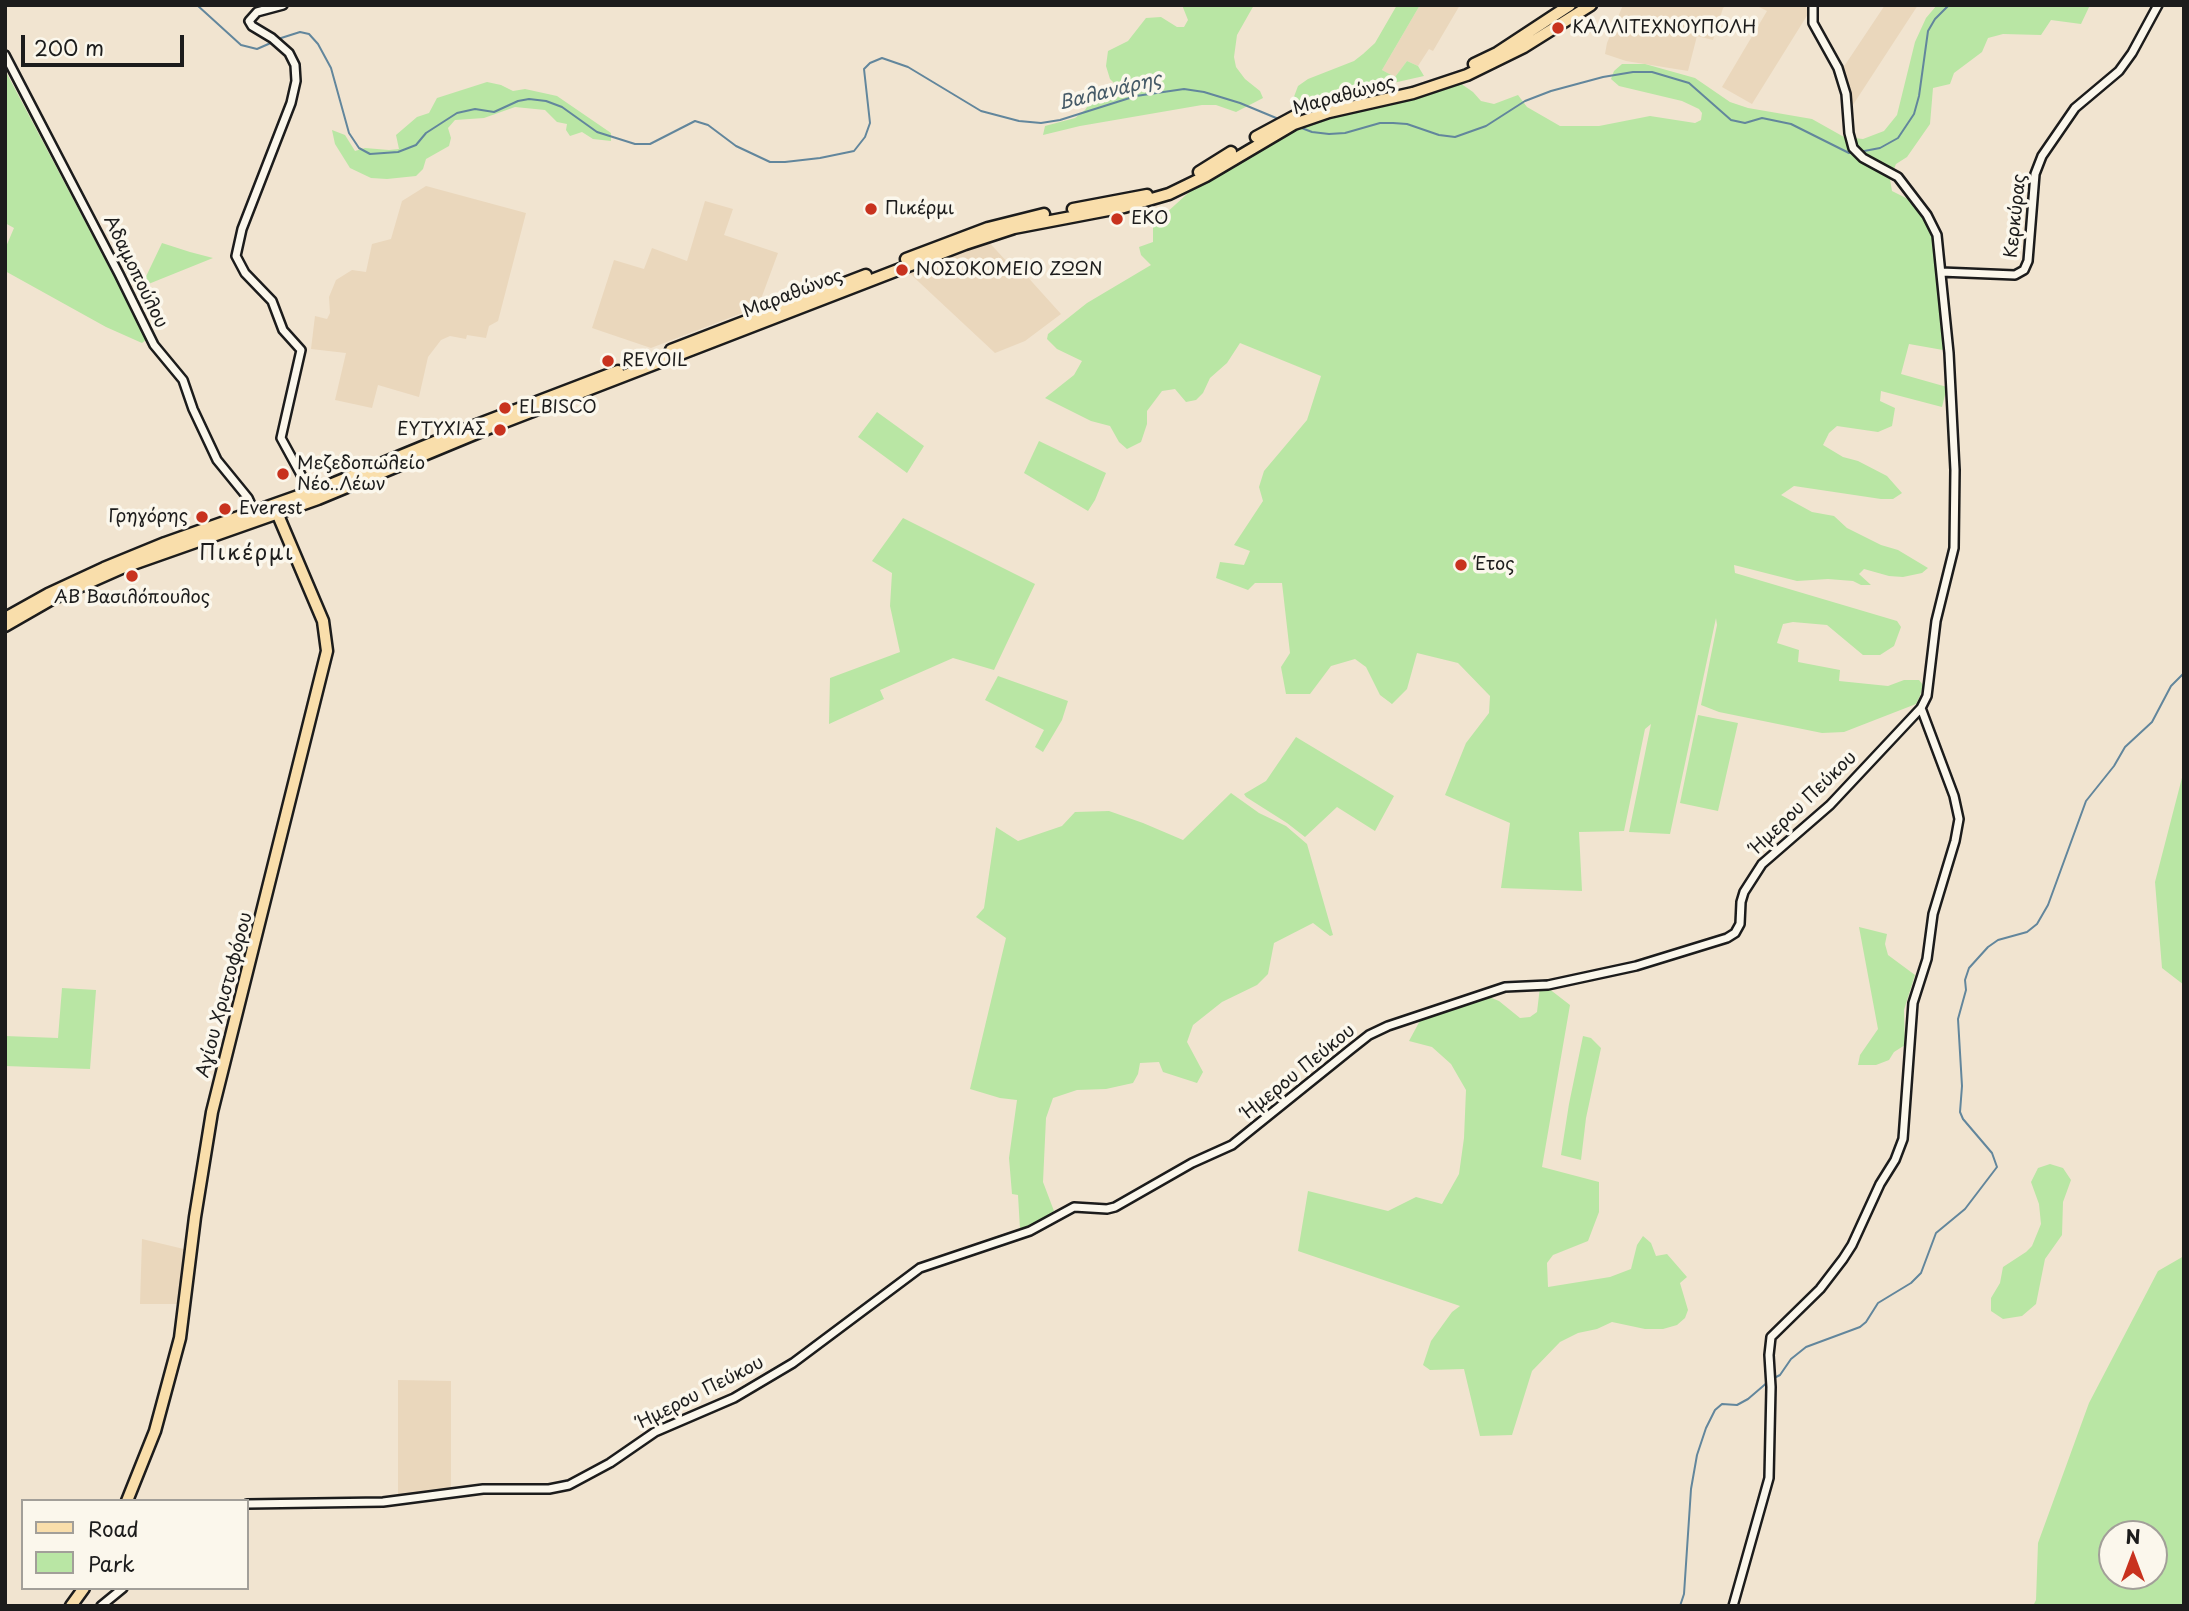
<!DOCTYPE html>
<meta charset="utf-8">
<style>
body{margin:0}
#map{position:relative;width:2189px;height:1611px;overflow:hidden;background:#f1e4d0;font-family:"Playpen Sans",sans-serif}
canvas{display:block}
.frame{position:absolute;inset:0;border:7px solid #1c1c1c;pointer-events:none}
.legend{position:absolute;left:21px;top:1499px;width:228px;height:91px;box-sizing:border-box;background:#fbf7ec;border:2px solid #a29f99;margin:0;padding:9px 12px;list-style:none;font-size:21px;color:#1c1c1c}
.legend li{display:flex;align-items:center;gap:14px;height:35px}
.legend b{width:35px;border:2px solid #a29f99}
.north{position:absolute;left:2098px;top:1520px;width:70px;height:70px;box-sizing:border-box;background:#fbf7ec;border:2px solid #a29f99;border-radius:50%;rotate:0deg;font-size:19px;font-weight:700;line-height:28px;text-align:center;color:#1c1c1c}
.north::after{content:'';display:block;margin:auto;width:24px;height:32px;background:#c8321e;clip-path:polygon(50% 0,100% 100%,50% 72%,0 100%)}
.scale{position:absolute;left:21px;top:35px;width:163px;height:32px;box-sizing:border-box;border:4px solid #1c1c1c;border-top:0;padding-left:9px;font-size:21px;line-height:24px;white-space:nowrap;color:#1c1c1c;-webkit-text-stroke:5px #fbf7ec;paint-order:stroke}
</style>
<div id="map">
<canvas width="2189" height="1611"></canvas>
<div class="frame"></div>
<ul class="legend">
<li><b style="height:9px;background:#f9deab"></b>Road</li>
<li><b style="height:19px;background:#b9e6a4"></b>Park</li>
</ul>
<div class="north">N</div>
<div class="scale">200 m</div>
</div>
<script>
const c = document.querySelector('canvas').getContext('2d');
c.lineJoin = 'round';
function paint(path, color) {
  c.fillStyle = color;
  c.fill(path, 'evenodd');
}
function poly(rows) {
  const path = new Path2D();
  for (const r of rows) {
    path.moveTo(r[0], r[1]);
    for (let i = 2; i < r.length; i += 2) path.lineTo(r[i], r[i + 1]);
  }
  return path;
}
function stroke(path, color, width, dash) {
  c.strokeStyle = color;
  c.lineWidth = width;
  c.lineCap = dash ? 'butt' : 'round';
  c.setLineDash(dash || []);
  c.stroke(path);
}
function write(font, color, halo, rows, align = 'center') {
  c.font = font + ' "Playpen Sans",sans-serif';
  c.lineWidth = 7;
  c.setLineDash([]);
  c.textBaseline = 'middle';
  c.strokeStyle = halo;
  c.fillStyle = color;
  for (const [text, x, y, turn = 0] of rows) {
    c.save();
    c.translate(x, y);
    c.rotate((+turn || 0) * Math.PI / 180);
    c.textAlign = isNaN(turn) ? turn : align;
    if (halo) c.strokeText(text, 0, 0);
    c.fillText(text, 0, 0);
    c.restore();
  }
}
const built = poly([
 [1420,5,1460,5,1433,51,1429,49,1418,66,1407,61,1395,77,1382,70],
 [1623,5,1727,5,1723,8,1713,40,1697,36,1688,71,1626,61,1605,54,1607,43],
 [1755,5,1806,5,1808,14,1752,104,1722,87,1767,11],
 [1885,5,1918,5,1849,111,1841,71],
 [426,186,526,213,498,321,489,326,486,338,467,335,466,339,450,336,441,340,428,357,419,397,378,385,372,408,335,400,346,353,311,349,315,316,327,319,330,313,329,297,336,280,352,270,366,272,372,244,391,239,402,201],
 [705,201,733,209,724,235,778,253,758,307,651,348,592,328,614,260,644,269,652,248,687,261],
 [986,239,1020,276,1024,273,1061,314,1025,341,995,353,905,269],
 [142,1239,188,1250,180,1304,140,1304],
 [398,1380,451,1381,451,1490,398,1497]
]);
const green = poly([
 [1182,5,1254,5,1237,35,1234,57,1236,67,1245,79,1260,91,1263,98,1236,112,1216,105,1202,105,1080,126,1043,135,1045,126,1075,118,1085,110,1092,100,1114,83,1110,79,1106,66,1108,51,1128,41,1146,18,1161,17,1177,27,1184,27,1188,20],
 [1397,5,1420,5,1382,70,1395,77,1407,61,1418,66,1424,76,1313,101,1292,102,1298,86,1308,79,1354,61,1363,54,1375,43],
 [1937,5,2090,5,2081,24,2051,20,2041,35,2003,34,1988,38,1982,52,1954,73,1950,84,1933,88,1930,124,1907,157,1896,164,1890,179,1892,191,1910,200,1923,215,1933,233,1944,318,1943,350,1909,344,1901,374,1947,387,1942,407,1881,391,1880,401,1895,408,1892,426,1878,432,1837,426,1829,433,1823,445,1843,457,1858,461,1887,476,1902,493,1893,499,1881,499,1794,486,1781,495,1812,512,1834,516,1847,528,1881,545,1898,550,1928,568,1922,573,1903,577,1889,576,1864,569,1859,574,1871,585,1861,585,1853,581,1828,579,1797,581,1734,565,1735,573,1897,621,1901,627,1894,646,1880,655,1863,655,1827,625,1793,622,1783,624,1777,643,1799,650,1798,662,1840,670,1839,681,1888,686,1904,680,1919,680,1923,685,1920,696,1916,704,1844,732,1822,733,1719,712,1701,705,1717,625,1716,618,1670,834,1629,832,1651,724,1645,729,1624,831,1579,832,1582,891,1501,888,1510,823,1445,795,1466,743,1489,713,1490,696,1458,663,1417,653,1407,689,1392,704,1380,695,1366,667,1355,659,1331,666,1310,694,1286,694,1281,667,1290,653,1282,583,1255,583,1248,590,1216,578,1220,562,1244,565,1250,551,1234,545,1263,501,1259,487,1264,471,1307,420,1321,376,1240,343,1227,363,1210,378,1203,393,1196,400,1186,402,1175,389,1162,391,1147,411,1147,424,1141,442,1127,449,1119,442,1110,426,1091,421,1045,398,1074,375,1082,361,1057,349,1047,339,1048,334,1087,303,1151,265,1141,255,1139,247,1153,242,1153,225,1187,194,1216,172,1284,133,1306,124,1395,103,1460,83,1473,92,1481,101,1494,104,1518,95,1527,107,1560,126,1599,126,1650,116,1695,123,1701,120,1702,113,1699,109,1682,101,1619,86,1611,79,1614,71,1622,64,1645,64,1695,78,1730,102,1748,108,1812,119,1844,137,1863,139,1884,131,1897,115,1915,42,1926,18],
 [5,70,147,339,142,343,106,327,5,271,5,249,14,228,5,223],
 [487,82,501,85,513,91,525,89,557,96,611,133,611,141,593,139,582,132,570,136,566,130,567,124,557,122,545,110,515,107,484,118,455,120,448,128,451,138,449,146,426,159,423,169,416,176,387,179,371,178,350,168,335,144,332,130,345,135,355,151,365,148,389,150,399,149,396,135,417,117,429,113,437,98],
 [162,243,190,252,213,258,141,287],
 [877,412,924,446,907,473,858,437],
 [1039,441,1106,473,1095,500,1088,511,1024,473],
 [903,518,1035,584,994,670,953,658,880,690,884,699,829,724,830,678,900,652,890,606,892,573,872,561],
 [998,676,1068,701,1062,720,1043,752,1035,747,1044,730,985,700],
 [1698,715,1738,723,1718,811,1680,803],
 [1296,737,1394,796,1375,831,1337,807,1305,837,1287,823,1246,797,1244,794,1266,781],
 [2184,770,2184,985,2162,968,2155,882],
 [1231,793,1259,813,1286,826,1307,844,1333,935,1330,936,1313,923,1274,943,1268,974,1257,985,1222,1002,1193,1025,1187,1042,1203,1072,1197,1083,1163,1072,1159,1062,1140,1063,1138,1074,1133,1083,1106,1089,1077,1090,1053,1098,1046,1118,1043,1182,1054,1211,1036,1223,1020,1229,1018,1195,1012,1194,1009,1158,1017,1100,1000,1098,970,1089,1006,938,976,917,984,908,996,827,1018,841,1062,826,1075,812,1109,811,1143,823,1183,840],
 [1859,927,1887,934,1885,944,1888,955,1915,975,1904,1010,1905,1045,1894,1052,1889,1060,1876,1065,1858,1065,1860,1055,1878,1029],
 [1540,987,1548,988,1570,1005,1542,1167,1599,1182,1599,1212,1588,1241,1553,1255,1547,1263,1548,1287,1610,1277,1631,1269,1637,1245,1643,1236,1651,1243,1656,1256,1667,1254,1687,1277,1680,1283,1688,1310,1685,1318,1677,1325,1663,1329,1645,1329,1612,1322,1597,1329,1578,1333,1560,1342,1532,1371,1512,1435,1480,1436,1464,1369,1430,1370,1423,1365,1431,1341,1452,1312,1460,1306,1298,1251,1308,1191,1388,1211,1416,1197,1442,1204,1459,1174,1464,1138,1466,1090,1451,1064,1432,1047,1409,1041,1423,1015,1484,995,1499,1001,1520,1018,1530,1017,1537,1012],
 [62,988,96,990,90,1069,5,1066,5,1036,58,1038],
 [1583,1036,1591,1038,1601,1048,1586,1118,1581,1160,1561,1155,1569,1104],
 [2050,1164,2063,1168,2071,1180,2063,1202,2062,1235,2045,1259,2036,1304,2022,1316,2003,1319,1991,1311,1991,1298,2000,1283,2003,1267,2026,1252,2032,1246,2041,1224,2039,1204,2031,1182,2038,1168],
 [2184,1256,2184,1606,2033,1606,2036,1600,2038,1543,2089,1403,2158,1271],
 [2112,1534,2154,1534,2154,1576,2112,1576]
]);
const stream = poly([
 [197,5,241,45,257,49,273,42],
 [278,39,300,32,309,34,318,44,331,68,349,133,359,148,370,154,398,152,416,145,426,133,457,113,475,109,494,112,518,101,529,99,546,101,562,107,597,132,635,144,650,144,695,121,708,125,736,146,770,162,785,162,820,158,854,151,865,137,870,123,864,69,870,63,882,58,908,67,981,111,1019,121,1041,123,1060,120,1136,96,1184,89,1204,92,1240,103,1281,120],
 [1299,127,1312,132,1329,134,1345,133,1380,123,1393,123,1407,124,1439,135,1455,137,1486,126,1525,101,1551,91,1603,77,1633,72,1652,72,1689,83,1731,120,1745,123,1762,118,1791,124,1849,153,1853,152],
 [1859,152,1880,148,1898,138,1914,114,1919,96,1928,31,1935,19,1949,5],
 [1774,1378,1780,1375,1791,1359,1806,1347,1860,1327,1866,1322,1878,1303,1911,1283,1921,1273,1936,1233,1965,1209,1997,1167,1992,1153,1963,1119,1960,1112,1962,1086,1958,1019,1966,990,1965,980,1969,968,1988,947,1998,940,2027,932,2037,924,2048,905,2086,801,2114,766,2125,747,2152,722,2171,686,2184,673],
 [1680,1606,1684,1594,1691,1489,1697,1455,1706,1428,1715,1410,1722,1404,1737,1405,1748,1399,1769,1381]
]);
const minor = poly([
 [283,5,257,12,249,21,252,26,272,38,289,53,295,65,296,81,291,103,242,229,236,256,245,273,272,301,283,330,301,350,281,438,311,493],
 [5,55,119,274,154,345,183,380,193,409,217,460,248,498,256,516],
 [1941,272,2015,275,2024,270,2028,261,2035,174,2042,156,2075,108,2119,71,2132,53,2158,5],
 [247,1504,383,1502,483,1489,549,1489,569,1485,610,1463,655,1432,734,1398,793,1363,920,1268,1030,1231,1074,1207,1107,1209,1115,1207,1192,1163,1232,1145,1350,1050,1369,1035,1388,1026,1505,987,1548,985,1636,966,1727,938,1735,933,1740,924,1741,902,1744,892,1762,864,1830,805,1921,708,1927,696,1936,621,1954,548,1955,470,1949,353,1937,235,1927,215,1898,177,1863,158,1853,148,1849,133,1846,94,1838,68,1813,23,1813,5],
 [101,1606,123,1588],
 [1733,1606,1769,1478,1771,1387,1769,1355,1771,1337,1820,1289,1843,1259,1852,1245,1880,1184,1895,1160,1903,1139,1913,1003,1927,959,1933,914,1955,841,1959,819,1954,796,1921,708]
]);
const major = poly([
 [1474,64,1497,53,1570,5],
 [1256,137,1295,116],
 [1199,172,1231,152],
 [1073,209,1147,195],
 [906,259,988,228,1044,214],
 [671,350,866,275],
 [5,618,48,594,104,568,165,543,332,484,461,431,618,371],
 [5,626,52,599,122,568,318,499,494,426,965,244,1014,228,1124,207,1169,194,1206,176,1294,124,1329,112,1413,93,1467,75,1524,47,1591,5],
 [127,1501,155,1431,180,1338,195,1217,212,1112,327,651,323,621,275,508],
 [71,1606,84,1588]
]);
const markers = [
 [1558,28,7,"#c8321e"],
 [871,209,7,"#c8321e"],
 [1117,219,7,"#c8321e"],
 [902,270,7,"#c8321e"],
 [608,361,7,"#c8321e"],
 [505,408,7,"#c8321e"],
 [500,430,7,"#c8321e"],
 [283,474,7,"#c8321e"],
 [225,509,7,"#c8321e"],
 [202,517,7,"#c8321e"],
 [1461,565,7,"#c8321e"],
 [132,576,7,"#c8321e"]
];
const poiNames = [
 ["ΚΑΛΛΙΤΕΧΝΟΥΠΟΛΗ",1572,28],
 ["Πικέρμι",885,209],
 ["EKO",1131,219],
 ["ΝΟΣΟΚΟΜΕΙΟ ΖΩΩΝ",916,270],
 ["REVOIL",622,361],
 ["ELBISCO",519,408],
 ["ΕΥΤΥΧΙΑΣ",486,430,"right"],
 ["Μεζεδοπωλείο",297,464],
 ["Νέο..Λέων",297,485],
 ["Everest",239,509],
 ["Γρηγόρης",188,517,"right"],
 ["Έτος",1475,565],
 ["ΑΒ Βασιλόπουλος",132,598,"center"]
];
const streetNames = [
 ["Μαραθώνος",1344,96,-15],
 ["Κερκύρας",2016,216,-84],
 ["Αδαμοπούλου",135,272,64],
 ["Μαραθώνος",793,294,-21],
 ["Ήμερου Πεύκου",1804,803,-44],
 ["Αγίου Χριστοφόρου",225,995,-75],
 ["Ήμερου Πεύκου",1299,1072,-39],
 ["Ήμερου Πεύκου",701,1393,-27]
];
const waterNames = [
 ["Βαλανάρης",1110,92,-14]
];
const quarterNames = [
 ["Πικέρμι",247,554]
];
paint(built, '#ead7bc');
paint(green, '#b9e6a4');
stroke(stream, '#62869c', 2);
stroke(minor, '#1c1c1c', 12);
stroke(major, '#1c1c1c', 15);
stroke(minor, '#fbf7ec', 7);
stroke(major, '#f9deab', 10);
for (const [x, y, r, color] of markers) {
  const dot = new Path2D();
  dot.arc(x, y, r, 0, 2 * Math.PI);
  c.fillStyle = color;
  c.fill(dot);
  stroke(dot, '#fbf7ec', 2.5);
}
write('18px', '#1c1c1c', '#fbf7ec', poiNames, 'left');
write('18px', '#1c1c1c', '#fbf7ec', streetNames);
write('italic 19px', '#455a67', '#fbf7ec', waterNames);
c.letterSpacing = '2px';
write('21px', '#1c1c1c', '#fbf7ec', quarterNames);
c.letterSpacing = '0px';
</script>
